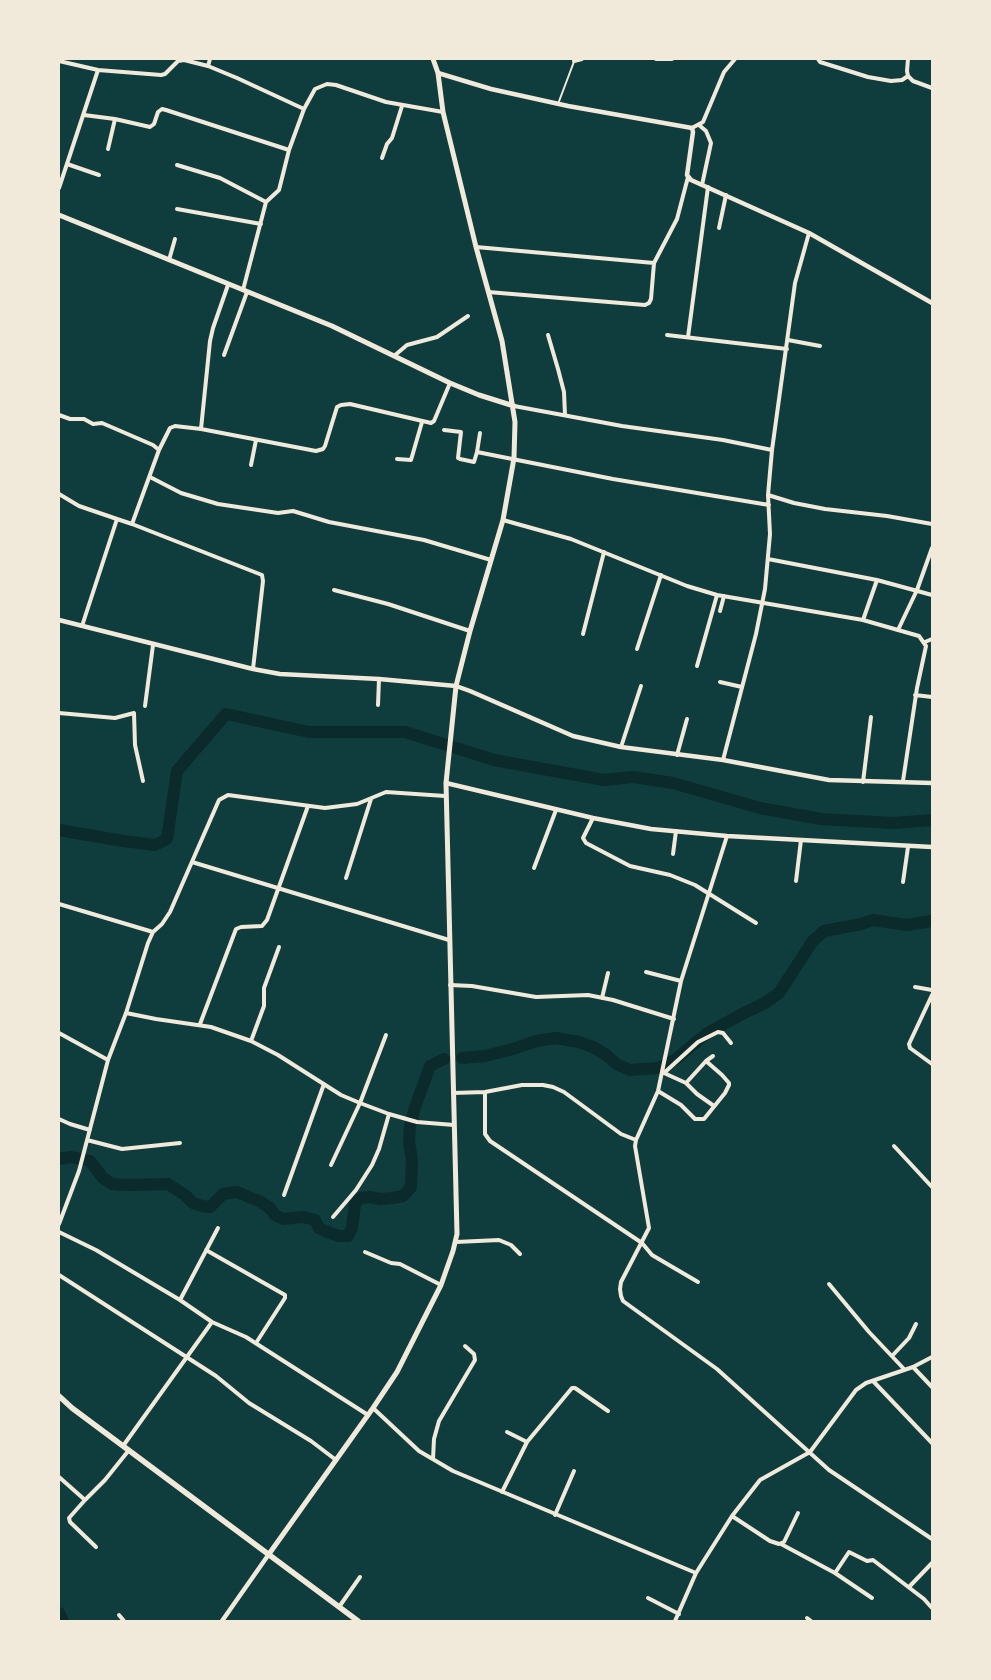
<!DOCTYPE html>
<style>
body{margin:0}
#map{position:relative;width:991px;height:1680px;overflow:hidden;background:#0f3d3e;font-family:"Varela Round",sans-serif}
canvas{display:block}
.frame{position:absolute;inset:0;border:60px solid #f1e9da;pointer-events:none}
</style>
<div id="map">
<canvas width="991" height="1680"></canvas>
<div class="frame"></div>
</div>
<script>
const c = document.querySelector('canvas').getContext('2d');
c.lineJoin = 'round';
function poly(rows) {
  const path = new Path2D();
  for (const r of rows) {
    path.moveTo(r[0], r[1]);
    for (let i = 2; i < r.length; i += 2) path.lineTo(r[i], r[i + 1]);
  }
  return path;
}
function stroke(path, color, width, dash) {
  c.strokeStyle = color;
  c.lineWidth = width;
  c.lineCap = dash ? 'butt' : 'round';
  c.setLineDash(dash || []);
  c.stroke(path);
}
const river = poly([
 [59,830,123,841,155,845,167,839,177,771,226,714,309,732,405,732,494,760,604,780,633,777,673,783,760,808,821,819,894,823,932,820],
 [462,1058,485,1056,513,1049,536,1041,556,1038,579,1042,593,1047,605,1054,618,1065,630,1070,658,1068,676,1059,706,1034,742,1014,765,1003,779,993,812,942,824,931,861,924,873,920,907,925,932,921],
 [59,1159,71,1157,90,1161,103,1178,112,1184,126,1185,168,1184,185,1195,193,1203,202,1206,210,1207,223,1194,237,1192,261,1202,271,1209,275,1215,283,1219,303,1217,315,1220,319,1228,330,1233,339,1236,348,1236,352,1228,355,1204,360,1198,370,1197,380,1199,393,1198,403,1196,411,1187,412,1160,409,1142,410,1126,415,1107,430,1066,444,1059],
 [59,1613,63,1621]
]);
const service = poly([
 [558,104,575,59]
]);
const minor = poly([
 [656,59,672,59],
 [818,59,820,62,868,77,891,81,902,80,908,76],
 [908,59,907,71,908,76,913,81,932,88],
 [59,61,98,70,161,75,165,74,178,61,184,60,208,66,237,78,304,109,315,89,327,84,336,85,386,102,443,112],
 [574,61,582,59],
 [208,66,210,59],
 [84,115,115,119,150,127,154,124,158,112,162,109,166,110,289,150],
 [699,125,706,131,711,143,702,185],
 [692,128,703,122,724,72,735,59],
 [108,149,115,119],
 [382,158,387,144,392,138,402,106],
 [67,164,99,175],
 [177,165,220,178,266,202],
 [59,188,98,70],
 [177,209,261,224],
 [719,228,726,195],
 [476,247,654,263,677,219,688,177],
 [169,260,175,239],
 [243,290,266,202,279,190,289,150,304,109],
 [488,292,645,305,649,303,651,299,654,263],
 [548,335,558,369,564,392,565,415],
 [667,335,787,349],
 [688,337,708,187],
 [788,340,820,346],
 [224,355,247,292],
 [394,356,407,345,437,337,468,316],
 [514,406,622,426,723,440,772,450],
 [59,415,70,419,84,419,93,424,102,423,153,445,159,450],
 [201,429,210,341,213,328,228,285],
 [444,430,461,432,458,458,460,459,474,462,477,452,613,479,769,505],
 [477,452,480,433],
 [397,459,411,460,422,422],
 [251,465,256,440],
 [150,477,181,493,218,504,278,513,293,511,329,522,424,540,491,560],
 [59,494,79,506,117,519],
 [768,495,794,503,825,509,887,516,932,524],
 [503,520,571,539,687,586,717,595,863,620,919,636,926,646,917,688,903,781],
 [768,559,877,580,932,595],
 [334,590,388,604,470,631],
 [720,611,724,596],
 [863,620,877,580],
 [82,626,117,519,132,524],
 [898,630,917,590,932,548],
 [583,634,604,552],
 [925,642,932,639],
 [637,649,661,575],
 [697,666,717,595],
 [253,669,263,581,262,575,132,524,159,450,170,428,175,426,201,429,316,451,323,449,325,446,337,407,341,405,350,404,431,423,434,421,450,383],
 [720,682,742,687],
 [915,695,932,697],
 [378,705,379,679],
 [145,706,153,645],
 [59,713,115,718,134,713,135,745,143,781],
 [621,747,641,686],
 [677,755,687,719],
 [723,760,756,634,765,589,770,534,768,495,772,450,795,283,809,233],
 [863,782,871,717],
 [593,818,583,838,586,843,630,866,670,875,695,885,756,923],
 [727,836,681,981,658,1091,636,1140,635,1146,649,1228,621,1282,620,1289,621,1296,623,1301,717,1369,829,1470,932,1539],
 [673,854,676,831],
 [192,862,449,940],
 [534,868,556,810],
 [346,878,371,799],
 [796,881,801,840],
 [903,882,908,847],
 [59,904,153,932],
 [646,972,681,981],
 [450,985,472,986,536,997,588,995,613,1000,674,1019],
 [915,987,932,990],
 [932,995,909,1044,910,1048,932,1064],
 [602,998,608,973],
 [126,1013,156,1019,211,1027,251,1041,278,1055,341,1095,360,1103,389,1114,417,1122,454,1125],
 [200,1024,236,929,241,927,262,926,267,920,308,806],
 [59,1033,108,1060],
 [251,1041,264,1006,264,988,279,947],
 [664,1073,698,1042,718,1032,723,1033,731,1043],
 [664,1073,686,1083,697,1094,714,1106],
 [686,1083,706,1061],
 [658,1091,681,1105,695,1119,704,1119,725,1093,729,1085,729,1083,722,1075,706,1061,713,1056],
 [485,1092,485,1134,490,1141,642,1243,652,1255,698,1282],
 [453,1093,485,1092,522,1085,543,1085,553,1087,564,1092,621,1134,636,1140],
 [59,1119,70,1124,90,1130],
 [87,1140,122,1149,180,1143],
 [894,1146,932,1187],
 [331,1165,360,1103,386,1035],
 [284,1195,324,1084],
 [333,1217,356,1190,372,1165,379,1149,389,1114],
 [59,1224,79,1171,108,1060,126,1013,148,943,153,932,162,924,170,912,219,800,228,795,325,808,357,804,386,792,445,796],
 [59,1232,96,1250,180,1300,212,1322,246,1337,368,1415],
 [456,1242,499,1240,511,1245,520,1254],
 [206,1250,285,1295,285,1298,256,1343],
 [365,1252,391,1263,400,1264,441,1285],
 [59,1275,216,1376,249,1403,311,1441,336,1460],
 [829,1284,869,1332,904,1369],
 [180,1300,218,1228],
 [892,1356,909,1338,916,1324],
 [913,1367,932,1387],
 [873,1381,932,1443],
 [373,1408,419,1451,453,1471,696,1573],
 [507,1432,527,1442],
 [123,1446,212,1322],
 [433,1459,434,1439,439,1421,475,1360,474,1354,465,1346],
 [59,1477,85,1500],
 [502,1492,527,1442,572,1388,575,1388,608,1411],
 [555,1515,574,1471],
 [732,1516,770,1541,779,1544,784,1542,798,1513],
 [781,1544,835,1573,872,1598],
 [96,1547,70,1522,69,1518,85,1500,105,1480,129,1450],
 [835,1573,849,1552,867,1561,873,1560,924,1599,932,1608],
 [909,1587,932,1563],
 [648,1598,679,1614],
 [339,1607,360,1577],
 [119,1615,124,1621],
 [807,1618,811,1621],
 [675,1621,696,1573,732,1516,760,1480,810,1452,856,1390,866,1383,913,1367,932,1357]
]);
const tertiary = poly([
 [438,73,491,89,568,106,692,128,693,132,687,175,691,180,809,233,932,303],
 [59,620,253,669,280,674,379,679,456,686,470,691,573,736,621,747,723,760,829,780,932,783],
 [446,783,593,818,651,829,727,836,932,847],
 [222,1621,269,1554]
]);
const secondary = poly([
 [59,215,332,326,450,383,479,395,514,406],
 [269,1554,373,1408,397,1372,441,1285,453,1251,457,1234,446,783,456,686,470,631,503,520,514,458,515,422,502,341,476,247,443,112,438,73,433,59]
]);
const trunk = poly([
 [59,1396,72,1408,358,1621]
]);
stroke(river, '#0a2a2b', 12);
stroke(service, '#f1e9da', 2);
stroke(minor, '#f1e9da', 4);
stroke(tertiary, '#f1e9da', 4.5);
stroke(secondary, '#f1e9da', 5);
stroke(trunk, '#f1e9da', 5.5);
</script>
